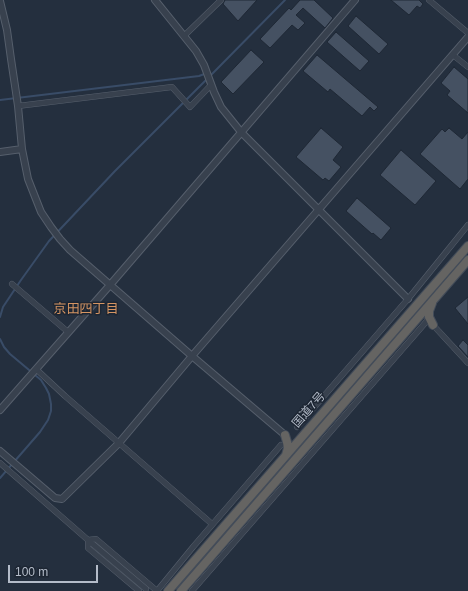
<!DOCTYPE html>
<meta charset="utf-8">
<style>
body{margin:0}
#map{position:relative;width:468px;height:591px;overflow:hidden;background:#242f3e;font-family:Helvetica,sans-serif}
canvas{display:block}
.scale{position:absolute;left:8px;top:565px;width:90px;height:18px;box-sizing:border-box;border:2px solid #b4bcc9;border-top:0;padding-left:5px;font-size:12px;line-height:14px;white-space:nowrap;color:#b4bcc9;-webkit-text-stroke:3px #1d2633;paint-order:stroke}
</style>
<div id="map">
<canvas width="468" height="591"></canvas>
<div class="scale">100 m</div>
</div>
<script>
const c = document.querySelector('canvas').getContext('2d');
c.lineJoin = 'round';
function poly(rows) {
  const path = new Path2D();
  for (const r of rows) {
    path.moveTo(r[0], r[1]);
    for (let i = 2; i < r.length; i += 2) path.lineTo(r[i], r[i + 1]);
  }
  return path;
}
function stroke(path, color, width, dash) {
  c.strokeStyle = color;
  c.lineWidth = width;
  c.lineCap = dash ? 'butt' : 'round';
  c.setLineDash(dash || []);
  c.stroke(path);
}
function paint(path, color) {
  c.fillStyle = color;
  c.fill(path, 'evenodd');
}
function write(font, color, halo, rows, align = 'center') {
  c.font = font + ' Helvetica,"Noto Sans JP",sans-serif';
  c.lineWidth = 3;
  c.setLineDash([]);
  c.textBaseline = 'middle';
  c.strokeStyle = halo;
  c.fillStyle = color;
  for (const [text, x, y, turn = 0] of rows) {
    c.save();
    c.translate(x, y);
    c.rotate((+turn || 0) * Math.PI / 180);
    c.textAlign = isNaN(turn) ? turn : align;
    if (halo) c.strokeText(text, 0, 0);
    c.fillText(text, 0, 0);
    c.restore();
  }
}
const stream = poly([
 [215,71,285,0],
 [210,76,215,71],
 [0,100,199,76,207,73],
 [0,317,3,307,21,280,49,241,115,171,207,79],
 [0,339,4,347,10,354,41,380,46,388,49,394,51,404,51,411,48,420,40,432,0,478]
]);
const building = poly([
 [225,0,257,0,238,21,223,4,225,0],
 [300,0,314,0,333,18,325,28,303,8,296,15,305,23,298,30,292,25,270,48,260,39,289,8,291,10,300,0],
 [391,0,419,0,423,4,420,8,417,6,409,15,391,0],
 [356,16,388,44,379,54,348,26,356,16],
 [336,32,369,61,360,71,327,42,336,32],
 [251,50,264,62,233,94,221,82,251,50],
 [317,55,378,107,374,111,370,107,362,116,330,89,328,92,303,71,317,55],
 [454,67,468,79,468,113,447,95,450,91,441,83,454,67],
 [321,128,343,147,333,160,341,167,329,181,325,178,323,180,296,157,321,128],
 [449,128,462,139,468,132,468,179,460,189,420,154,442,129,445,132,449,128],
 [401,150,436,181,415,205,380,175,401,150],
 [357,198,391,228,381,240,373,233,372,234,346,211,357,198],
 [468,297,468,324,455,308,468,297],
 [463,340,468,345,468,357,458,346,463,340]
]);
const minor = poly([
 [429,0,468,33],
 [184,36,221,0],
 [453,55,468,67],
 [18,106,172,87,190,107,211,85],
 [12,284,68,332],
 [433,325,468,363],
 [36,369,65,396,212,524],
 [297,427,408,299,468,225],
 [0,463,88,540,146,589],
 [88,540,96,539,157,591],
 [88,540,88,548,139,591],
 [157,591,193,547,281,445],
 [192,591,426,322]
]);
const tertiary = poly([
 [155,0,196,51,204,65,214,92,221,107,241,132,408,299],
 [0,1,7,30,11,59,18,106,22,149,28,179,41,212,51,227,60,239,70,250,192,356,285,435],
 [0,152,22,149],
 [0,410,110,285,355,0],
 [0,451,55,498,62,499,119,443,192,356,468,37]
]);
const trunk = poly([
 [432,303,429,311,429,317,433,325],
 [285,435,287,442,288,448,286,455],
 [168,591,468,246],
 [181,591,468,260]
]);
const streetNames = [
 ["国道7号",309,410,-49]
];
const neighbourhoodNames = [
 ["京田四丁目",86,309]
];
stroke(stream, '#394c67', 2);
paint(building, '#455162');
stroke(building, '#1f2835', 1);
stroke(minor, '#565f6c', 6);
stroke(tertiary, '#565f6c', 8);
stroke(trunk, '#434c59', 10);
stroke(minor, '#38414e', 5);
stroke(tertiary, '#38414e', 6);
stroke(trunk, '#656462', 8);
write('12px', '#b4bcc9', '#1d2633', streetNames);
write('13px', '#d59563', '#1d2633', neighbourhoodNames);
</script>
